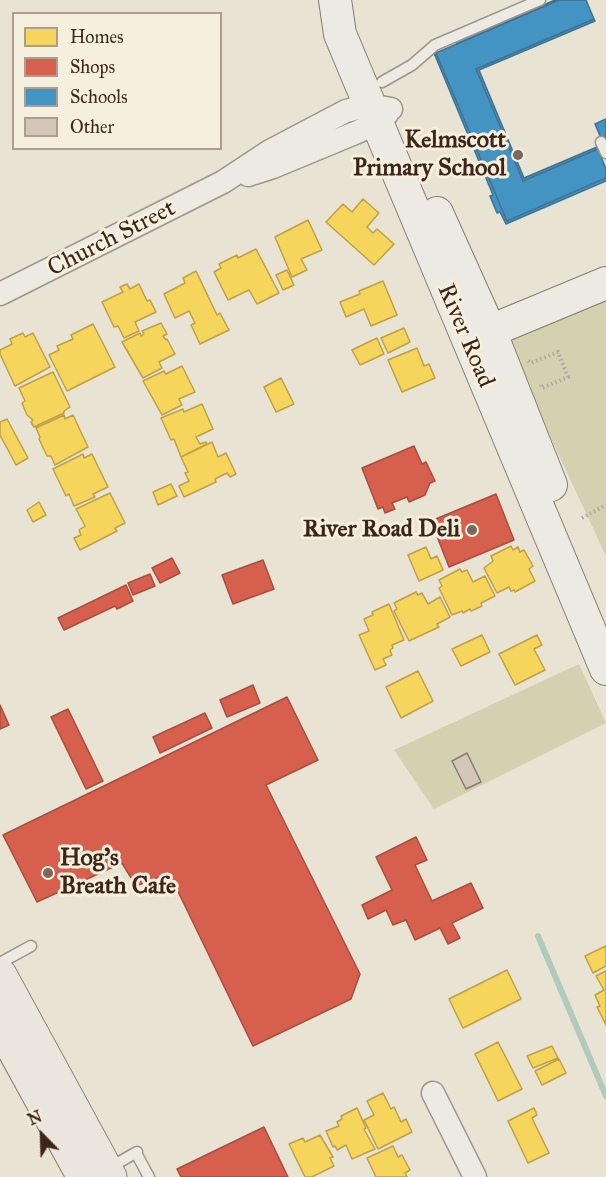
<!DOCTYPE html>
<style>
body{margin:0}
#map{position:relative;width:606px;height:1177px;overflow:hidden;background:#e8e3d3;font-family:"IM FELL Great Primer",serif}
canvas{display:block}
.legend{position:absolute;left:12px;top:12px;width:210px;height:138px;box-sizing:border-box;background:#f5efdd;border:2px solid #ab9e8f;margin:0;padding:8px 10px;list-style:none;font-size:18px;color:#3d251a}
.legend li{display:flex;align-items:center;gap:12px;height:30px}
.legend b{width:30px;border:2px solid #ab9e8f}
.north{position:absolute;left:12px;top:1105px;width:60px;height:60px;-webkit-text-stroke:4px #f5efdd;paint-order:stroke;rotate:337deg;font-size:16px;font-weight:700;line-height:24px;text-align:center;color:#3d251a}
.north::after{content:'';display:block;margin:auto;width:21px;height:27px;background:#3d251a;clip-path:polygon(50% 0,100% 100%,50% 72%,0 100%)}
</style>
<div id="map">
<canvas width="606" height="1177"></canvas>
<ul class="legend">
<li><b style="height:16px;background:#f6d55c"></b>Homes</li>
<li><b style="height:16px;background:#d6604d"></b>Shops</li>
<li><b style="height:16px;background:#4393c3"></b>Schools</li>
<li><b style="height:16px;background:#d4c6b9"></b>Other</li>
</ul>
<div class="north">N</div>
</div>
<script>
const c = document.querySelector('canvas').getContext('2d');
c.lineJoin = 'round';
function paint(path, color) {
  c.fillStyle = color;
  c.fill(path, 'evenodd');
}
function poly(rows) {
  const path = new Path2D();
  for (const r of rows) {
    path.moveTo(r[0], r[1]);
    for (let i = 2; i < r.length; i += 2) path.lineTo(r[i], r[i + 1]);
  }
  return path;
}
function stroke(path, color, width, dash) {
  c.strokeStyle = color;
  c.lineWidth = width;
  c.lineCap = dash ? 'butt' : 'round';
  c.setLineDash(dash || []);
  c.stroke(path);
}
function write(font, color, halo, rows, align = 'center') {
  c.font = font + ' "IM FELL Great Primer",serif';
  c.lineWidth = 6;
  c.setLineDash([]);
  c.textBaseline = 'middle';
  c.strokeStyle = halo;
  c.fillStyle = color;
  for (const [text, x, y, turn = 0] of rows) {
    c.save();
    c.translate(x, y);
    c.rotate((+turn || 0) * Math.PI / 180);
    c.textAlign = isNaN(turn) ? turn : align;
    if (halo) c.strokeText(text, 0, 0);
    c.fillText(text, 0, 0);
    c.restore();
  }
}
const green = poly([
 [606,298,606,556,505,340],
 [579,664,606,723,434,809,394,750]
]);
const homes = poly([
 [363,199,379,213,367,227,373,233,377,229,394,244,374,265,326,222,343,204,352,212,363,199],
 [308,220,322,250,301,259,307,270,292,277,275,237,308,220],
 [256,249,279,293,257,304,249,290,228,300,214,272,221,268,219,264,237,255,238,258,256,249],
 [287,270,294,285,283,290,276,275,287,270],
 [196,271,217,315,220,313,229,330,200,344,191,325,195,323,189,311,175,318,164,294,185,283,183,278,196,271],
 [383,281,397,315,371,326,364,309,346,317,340,302,360,294,359,291,383,281],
 [127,284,130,289,139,284,147,301,150,300,156,312,135,322,139,331,124,338,118,326,114,327,102,302,123,292,120,287,127,284],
 [161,323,167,334,163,336,166,340,167,339,175,354,159,362,162,368,143,378,122,342,140,333,141,336,144,334,142,331,161,323],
 [93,324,115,367,67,391,49,355,59,350,57,346,73,339,71,335,93,324],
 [404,328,410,342,388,353,381,338,404,328],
 [23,333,25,337,33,333,50,367,15,386,0,354,0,350,12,344,10,339,23,333],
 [377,338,384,354,360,365,352,350,377,338],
 [417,348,424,366,429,364,435,378,402,392,388,360,417,348],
 [182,366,195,392,179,399,182,405,162,415,143,381,164,371,166,374,182,366],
 [53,372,70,407,64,411,64,413,34,427,31,422,33,420,27,415,22,403,25,401,19,388,53,372],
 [281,378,294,404,276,412,264,387,281,378],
 [202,404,213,429,196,437,200,444,206,442,207,444,181,457,174,439,171,440,161,418,183,409,184,412,202,404],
 [64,415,65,419,73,415,88,447,55,465,51,456,47,456,39,439,40,437,36,428,64,415],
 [7,419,28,458,16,465,0,435,0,422,7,419],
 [212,442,218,457,226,453,236,474,230,477,227,473,215,479,216,482,184,497,179,486,189,481,185,473,188,472,181,457,212,442],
 [83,454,84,458,92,454,108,487,93,494,95,497,74,506,69,494,66,496,53,469,83,454],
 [171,484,177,496,158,505,153,492,171,484],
 [110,493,125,523,115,528,117,531,80,550,74,538,81,535,79,530,85,526,76,509,110,493],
 [39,502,46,515,33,522,27,510,39,502],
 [511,546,513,550,518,547,520,552,524,550,533,566,529,569,535,581,515,592,514,590,511,591,509,587,497,593,484,568,493,561,491,556,511,546],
 [426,547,431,559,437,556,443,570,419,581,408,555,426,547],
 [460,569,462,572,467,570,473,582,485,576,495,596,481,603,482,606,471,611,470,609,463,613,462,611,452,615,439,588,442,586,439,580,460,569],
 [416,592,418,595,422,593,428,604,440,597,450,617,437,624,439,627,409,641,394,611,397,609,394,603,416,592],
 [389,604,404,640,392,645,393,648,390,650,392,655,383,659,386,665,375,670,359,635,369,631,364,619,373,615,372,612,389,604],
 [482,635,490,652,461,666,452,649,482,635],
 [537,635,542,645,534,649,545,670,515,685,499,654,537,635],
 [418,671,433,701,401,718,386,687,418,671],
 [606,946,606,966,593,973,585,956,606,946],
 [507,970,521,999,463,1028,449,999,507,970],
 [606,971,606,1025,597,1007,600,1006,595,995,604,990,596,976,606,971],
 [498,1042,522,1089,498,1101,475,1054,498,1042],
 [552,1046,558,1058,533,1068,527,1056,552,1046],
 [559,1059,566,1073,542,1085,535,1071,559,1059],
 [383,1093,391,1109,394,1107,401,1122,406,1119,412,1132,378,1149,364,1120,374,1115,367,1101,383,1093],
 [357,1108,366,1128,364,1129,375,1149,352,1159,346,1145,337,1150,335,1146,333,1147,326,1131,339,1126,337,1122,342,1119,341,1116,357,1108],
 [534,1108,537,1115,532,1118,549,1153,528,1163,508,1121,534,1108],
 [320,1135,333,1157,330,1158,334,1166,312,1177,305,1177,289,1144,303,1138,305,1142,320,1135],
 [393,1146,398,1157,402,1155,410,1170,405,1173,407,1177,376,1177,367,1158,393,1146]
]);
const shops = poly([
 [414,446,422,464,426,462,435,481,430,483,425,495,409,502,407,497,392,503,395,509,385,513,383,507,378,509,362,468,414,446],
 [496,494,514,540,449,567,431,521,496,494],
 [172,558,180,573,160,583,152,568,172,558],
 [263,560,274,589,233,604,222,575,263,560],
 [150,574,155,586,133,595,128,583,150,574],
 [126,585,133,601,117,609,115,606,64,630,58,618,126,585],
 [253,685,260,703,227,717,220,700,253,685],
 [287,697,318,760,266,785,360,974,351,999,253,1046,169,873,136,886,122,863,37,902,3,835,287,697],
 [0,705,9,725,0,729,0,705],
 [68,709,103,781,86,789,51,717,68,709],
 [205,713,212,728,160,753,153,737,205,713],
 [416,837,427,860,415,865,432,901,471,883,483,908,452,923,460,938,448,944,440,928,415,940,406,920,393,925,386,910,368,919,362,905,392,890,376,857,416,837],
 [264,1127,288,1177,181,1177,177,1169,264,1127]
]);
const schools = poly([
 [555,0,559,0,457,44,456,42,555,0],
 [559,0,586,0,594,19,476,69,523,181,598,149,606,169,606,178,507,221,436,53,559,0],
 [594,19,595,21,479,70,524,178,597,147,598,149,523,181,476,69,594,19],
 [434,53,436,53,507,221,606,178,606,181,506,224,500,212,497,213,490,196,493,195,434,53],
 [606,119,606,150,595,124,606,119]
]);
const stream = poly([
 [538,936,606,1096]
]);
const building = poly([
 [467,753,481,782,466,789,452,761,467,753]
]);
const path = poly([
 [528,361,531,363,558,352,568,377,542,388,541,385],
 [582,518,606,505]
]);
const lane = poly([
 [382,82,412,65,435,45,540,0],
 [601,142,606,153],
 [0,963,31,946],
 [136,1153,149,1177],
 [109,1168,137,1152]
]);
const street = poly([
 [248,175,273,167,355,133,377,123,387,114],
 [0,294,223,182,270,151,346,111,369,105,391,109],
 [433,1093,475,1177]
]);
const secondary = poly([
 [335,0,340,34,606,669],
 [437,213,490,331,551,485],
 [471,339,606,283]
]);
const highway = poly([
 [0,975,110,1177],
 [0,1024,80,1170]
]);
const markers = [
 [518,155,6,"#79685b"],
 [472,530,6,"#79685b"],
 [48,873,6,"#79685b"]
];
const poiNames = [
 ["Kelmscott",506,141],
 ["Primary School",506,169],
 ["River Road Deli",460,530],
 ["Hog's",60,859,"left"],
 ["Breath Cafe",60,887,"left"]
];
const streetNames = [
 ["Church Street",112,239,-27],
 ["River Road",465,336,67]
];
paint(green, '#d3d1af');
paint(homes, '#f6d55c');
stroke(homes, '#bea048', 1.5);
paint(shops, '#d6604d');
stroke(shops, '#a84e3e', 1.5);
paint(schools, '#4393c3');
stroke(schools, '#417290', 1.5);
stroke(stream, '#b2cabd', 6);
paint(building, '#d4c6b9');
stroke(building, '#847d73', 1.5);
stroke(lane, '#9c968c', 13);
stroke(street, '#9c968c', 25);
stroke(secondary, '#847d73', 34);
stroke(highway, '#847d73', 35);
stroke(path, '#aca8a1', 4, [1.5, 3]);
stroke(lane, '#eceae2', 10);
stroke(street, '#eceae2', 22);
stroke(secondary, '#eceae2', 32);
stroke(highway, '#eae6dd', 33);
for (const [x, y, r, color] of markers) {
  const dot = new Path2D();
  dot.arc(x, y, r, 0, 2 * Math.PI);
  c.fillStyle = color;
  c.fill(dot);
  stroke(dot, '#f5efdd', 2);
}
write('bold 24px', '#3d251a', '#f5efdd', poiNames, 'right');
write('24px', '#3d251a', '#f5efdd', streetNames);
</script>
